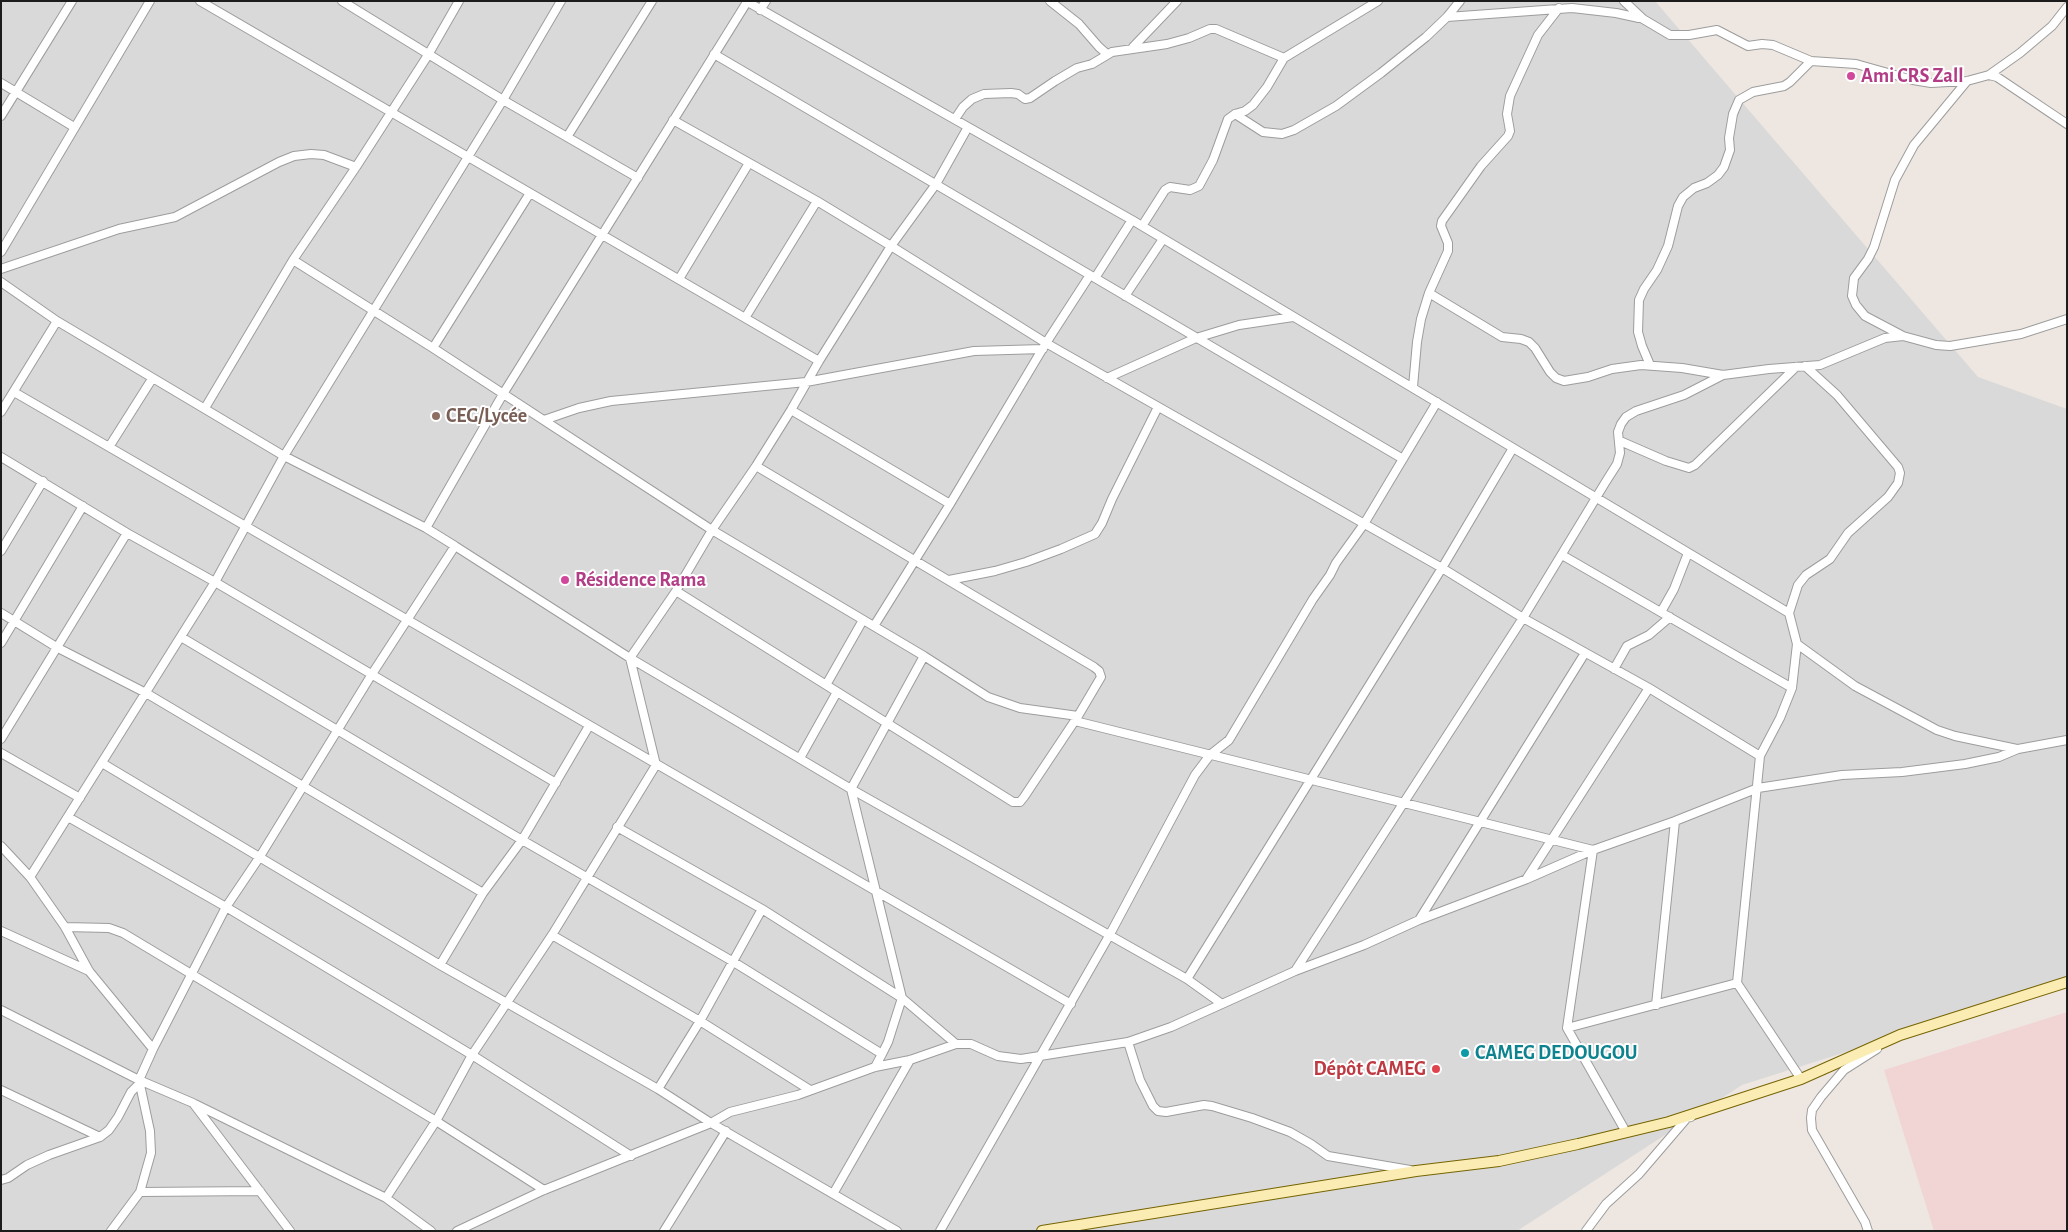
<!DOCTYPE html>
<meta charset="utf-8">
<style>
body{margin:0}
#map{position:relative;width:2068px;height:1232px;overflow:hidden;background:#eee7e1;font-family:"Alegreya Sans",sans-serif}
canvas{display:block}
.frame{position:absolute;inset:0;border:2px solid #1c1c1c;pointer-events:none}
</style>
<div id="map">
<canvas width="2068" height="1232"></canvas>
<div class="frame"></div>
</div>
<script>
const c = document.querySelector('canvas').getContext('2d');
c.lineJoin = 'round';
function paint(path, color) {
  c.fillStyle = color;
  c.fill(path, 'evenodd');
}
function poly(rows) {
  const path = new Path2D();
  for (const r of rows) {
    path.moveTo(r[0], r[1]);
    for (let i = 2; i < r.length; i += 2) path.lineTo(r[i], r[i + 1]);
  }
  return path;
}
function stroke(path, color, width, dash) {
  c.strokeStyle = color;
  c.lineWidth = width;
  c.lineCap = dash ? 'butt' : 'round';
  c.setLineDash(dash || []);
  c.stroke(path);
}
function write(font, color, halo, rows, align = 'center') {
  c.font = font + ' "Alegreya Sans",sans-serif';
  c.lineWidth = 4;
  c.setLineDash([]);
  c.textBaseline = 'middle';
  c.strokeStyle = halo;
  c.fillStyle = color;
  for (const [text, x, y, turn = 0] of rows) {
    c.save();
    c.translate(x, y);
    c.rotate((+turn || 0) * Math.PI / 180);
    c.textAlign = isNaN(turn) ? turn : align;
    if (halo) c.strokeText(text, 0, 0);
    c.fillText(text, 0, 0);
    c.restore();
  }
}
const residential = poly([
 [1,1,1655,1,1978,377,2067,409,2067,982,1742,1085,1517,1231,1,1231]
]);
const military = poly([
 [2067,1012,2067,1231,1934,1231,1884,1070]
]);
const street = poly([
 [200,1,819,361],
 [342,1,503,100,638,178],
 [746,1,1132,220,1789,613,1797,644,1792,688,1780,718,1760,756,1737,983,1801,1079],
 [1050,1,1079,24,1099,47,1107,54],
 [1624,1,1643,19,1670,35,1689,35,1717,30,1748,46,1762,44,1773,45,1811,61,1856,64,1913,80,1931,83,1967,81,1989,75,1997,77,2067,124],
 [760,10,766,1],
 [1447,17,1572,8,1616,13,1639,18],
 [1133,47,1177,1],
 [714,54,1403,459],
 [1989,75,2020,53,2052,26,2067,7],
 [1,83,74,127],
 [1235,114,1263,132,1282,134,1294,130,1336,106,1381,73,1426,37,1447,17,1460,1],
 [1,116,72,1],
 [955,119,963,107,972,99,984,94,1011,93,1018,94,1025,99,1030,98,1055,81,1077,68,1092,64,1112,52,1167,44,1189,38,1210,29,1216,29,1284,58],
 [673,120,817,201,891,246,936,184,968,127],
 [567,137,652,1],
 [1142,226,1165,190,1170,187,1190,190,1199,186,1213,160,1228,119,1235,114,1245,111,1253,105,1267,87,1284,58,1378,1],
 [1,252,150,1],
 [293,260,433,348,712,530,924,656,988,697,1020,708,1078,716],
 [1,269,119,229,175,217,279,162,294,156,311,154,324,155,356,167],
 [1095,278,1132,220],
 [679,279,749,163],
 [1,282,57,321,284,456,503,100,561,1],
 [1429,293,1502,337,1521,339,1529,342,1535,348,1550,372,1556,378,1564,381,1588,377,1612,369,1641,365,1682,368,1723,375,1769,369,1820,365,1885,338,1903,336,1936,345,1950,346,2021,334,2067,319],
 [1125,296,1163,239],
 [745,318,817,201],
 [1903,336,1865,316,1856,305,1852,296,1854,278,1868,259,1874,247,1895,180,1914,145,1967,81],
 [433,348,530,193],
 [1650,365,1642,346,1638,332,1639,300,1644,289,1657,270,1668,246,1678,206,1683,197,1694,188,1707,183,1718,175,1724,167,1730,150,1729,138,1733,114,1739,100,1753,92,1784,86,1790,82,1811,61],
 [1107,378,1196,338,1239,325,1293,317],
 [1413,387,1417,342,1421,319,1429,293,1448,251,1448,243,1441,226,1442,221,1481,166,1508,136,1510,131,1507,114,1510,96,1538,35,1559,8],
 [14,392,1071,1004],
 [205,408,293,260,356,167,428,55,459,1],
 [791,410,950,504],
 [1,412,57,321],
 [544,420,579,408,611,401,806,382,974,351,1043,349],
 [1620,441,1666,461,1689,468,1695,465,1796,367],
 [109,447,152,379],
 [1,457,127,533,215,582,556,783],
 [426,528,503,394,747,2],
 [1,551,43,481],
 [1562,555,1792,688],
 [949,580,995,571,1026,562,1061,549,1095,534,1102,523,1112,499,1158,407],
 [676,591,1013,802,1020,802,1024,797,1078,716,1101,677,1099,671,1094,667,756,466],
 [1661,612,1674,589,1688,553],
 [1,613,58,648,146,693,483,893],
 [1789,613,1798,585,1806,575,1830,559,1848,533,1888,497,1898,483,1900,473,1898,467,1837,395,1805,366],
 [874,626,950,504,1046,343,1090,275],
 [181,637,522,840,732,961,882,1054,875,1067],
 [1,643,83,506],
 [1797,644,1855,686,1937,730,1955,736,2017,749],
 [924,656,851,789,1187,979,1222,1004],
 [1614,669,1627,646,1649,635,1670,617],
 [826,685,863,620],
 [1075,721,1593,850,1567,1028,1626,1132],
 [1,739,127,533],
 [1,753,80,798],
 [800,758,837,692],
 [102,763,440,965,658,1089,711,1123,897,1231],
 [68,817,226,907,472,1055,631,1156],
 [617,827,762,909,902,998,888,1042,882,1054],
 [1,846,30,877],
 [1527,878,1649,688],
 [1419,920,1585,653],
 [65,927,109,928,123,933,436,1121,544,1190],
 [1,931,89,971],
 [552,935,700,1021,810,1090],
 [440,965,483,893,522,840,589,726],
 [1295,971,1523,618,1605,483,1617,464,1620,453,1618,432,1621,424,1626,417,1636,411,1684,395,1723,375],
 [1187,979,1442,568,1513,448],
 [1656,1005,1675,821],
 [1,1010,139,1080,193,1103,290,1231],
 [1567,1028,1737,983],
 [1128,1042,1140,1080,1153,1106,1158,1111,1166,1112,1204,1105,1212,1106,1252,1118,1290,1132,1311,1144,1328,1156,1410,1170],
 [956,1044,902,998,851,789,630,658,676,591,712,530,756,466,791,410,819,361,891,246,1046,343,1442,568,1523,618,1649,688,1760,756],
 [153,1049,89,971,65,927,30,877,215,582,284,456,426,528,455,546],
 [658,1089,700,1021,762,909],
 [1,1090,100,1137,109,1130,118,1117,131,1092,140,1083],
 [195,1104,386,1198,431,1231],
 [1,1180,8,1178,27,1165,49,1155,100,1137],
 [140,1192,260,1191],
 [833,1194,910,1060],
 [111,1231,140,1192,151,1153,150,1131,139,1080,153,1049,226,907,259,858,372,674,455,546,630,658,656,765,552,935,472,1055,436,1121,386,1198],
 [457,1231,544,1190,711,1123,730,1112,798,1095,875,1067,910,1060,956,1044,971,1044,998,1056,1021,1059,1128,1042,1171,1027,1295,971,1364,945,1419,920,1527,879,1593,850,1675,821,1758,788,1842,775,1902,772,1965,764,1999,757,2018,749,2067,740],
 [664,1231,726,1131],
 [940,1231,1109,936,1195,775,1210,755,1229,740,1313,599,1330,575,1336,563,1364,524,1437,402],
 [1586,1231,1606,1204,1639,1174,1687,1118,1691,1117],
 [1868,1231,1865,1222,1812,1130,1811,1118,1812,1110,1821,1097,1844,1070,1877,1049]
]);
const secondary = poly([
 [1042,1231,1416,1171,1499,1161,1578,1144,1669,1122,1801,1079,1900,1035,2067,982]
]);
const markers = [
 [1851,76,5,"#d1479c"],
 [436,416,5,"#8d6e63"],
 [565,580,5,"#d1479c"],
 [1465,1053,5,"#0f9aa8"],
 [1436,1069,5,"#e0444e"]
];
const hotelNames = [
 ["Ami CRS Zall",1861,76],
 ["Résidence Rama",575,580]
];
const educationNames = [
 ["CEG/Lycée",446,416]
];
const cultureNames = [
 ["CAMEG DEDOUGOU",1475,1053]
];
const healthNames = [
 ["Dépôt CAMEG",1426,1069]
];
paint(residential, '#dad9d9');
paint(military, '#f1d4d4');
stroke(street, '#9d9d9d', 10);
stroke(secondary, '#756402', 12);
stroke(street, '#fff', 8);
stroke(secondary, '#fbecb3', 10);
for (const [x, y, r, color] of markers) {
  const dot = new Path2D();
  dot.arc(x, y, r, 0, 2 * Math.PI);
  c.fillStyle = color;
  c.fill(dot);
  stroke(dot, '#fff', 2);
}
write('bold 20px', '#b23c85', '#fff', hotelNames, 'left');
write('bold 20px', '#785e54', '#fff', educationNames, 'left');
write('bold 20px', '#0d838f', '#fff', cultureNames, 'left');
write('bold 20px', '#be3a42', '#fff', healthNames, 'right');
</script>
